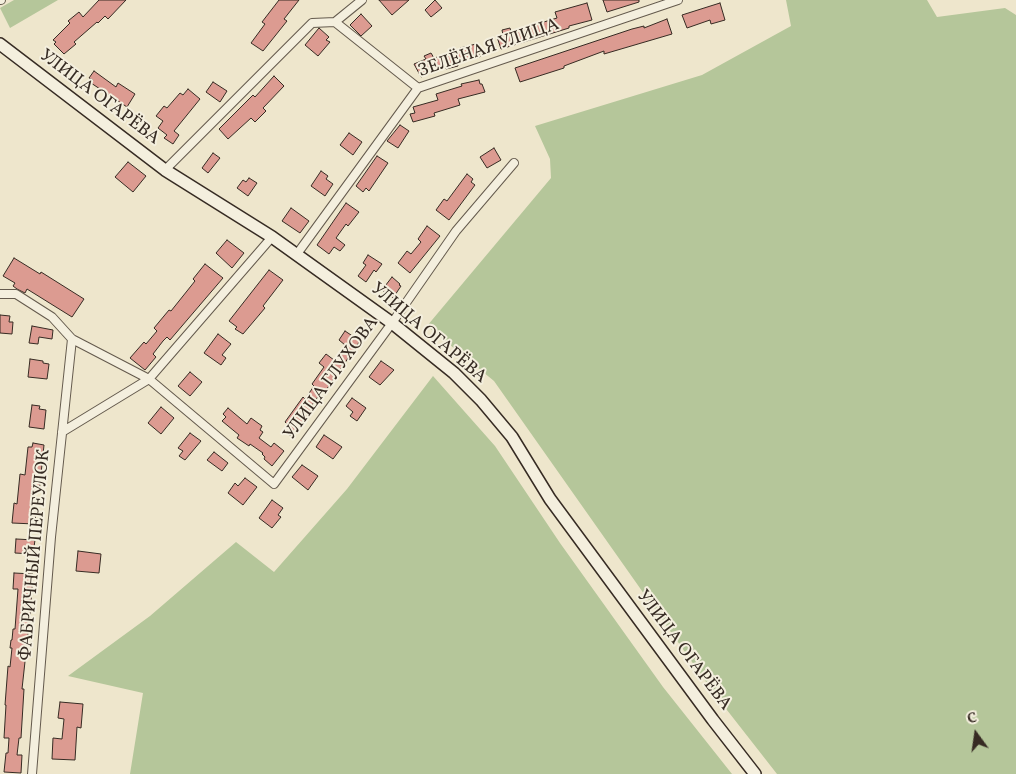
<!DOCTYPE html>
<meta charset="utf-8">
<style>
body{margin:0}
#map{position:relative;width:1016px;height:774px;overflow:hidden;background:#eee6cc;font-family:Vollkorn,serif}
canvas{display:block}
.north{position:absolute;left:951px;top:709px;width:50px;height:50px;-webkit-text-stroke:4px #f4efde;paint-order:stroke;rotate:346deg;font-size:14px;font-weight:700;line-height:20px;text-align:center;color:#362b23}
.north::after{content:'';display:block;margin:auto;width:18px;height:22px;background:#362b23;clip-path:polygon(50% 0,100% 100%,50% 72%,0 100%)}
</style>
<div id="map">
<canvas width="1016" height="774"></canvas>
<div class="north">С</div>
</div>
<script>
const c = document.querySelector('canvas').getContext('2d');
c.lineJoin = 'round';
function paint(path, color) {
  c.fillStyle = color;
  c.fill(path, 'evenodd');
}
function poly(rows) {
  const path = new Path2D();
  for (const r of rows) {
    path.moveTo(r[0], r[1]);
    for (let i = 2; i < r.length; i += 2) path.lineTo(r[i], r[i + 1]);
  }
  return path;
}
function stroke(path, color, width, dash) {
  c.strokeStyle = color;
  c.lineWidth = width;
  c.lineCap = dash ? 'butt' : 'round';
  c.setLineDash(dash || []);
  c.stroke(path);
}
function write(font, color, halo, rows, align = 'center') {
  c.font = font + ' Vollkorn,serif';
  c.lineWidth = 4;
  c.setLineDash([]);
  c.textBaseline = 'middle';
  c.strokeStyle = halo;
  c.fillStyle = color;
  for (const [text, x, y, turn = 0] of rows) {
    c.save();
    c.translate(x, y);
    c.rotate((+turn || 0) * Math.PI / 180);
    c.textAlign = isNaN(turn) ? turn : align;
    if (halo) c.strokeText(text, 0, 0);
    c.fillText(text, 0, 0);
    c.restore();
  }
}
const green = poly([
 [14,0,58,0,10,28,0,8],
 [786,0,927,0,937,17,1005,8,1016,15,1016,774,777,774,716,696,494,381,427,326,551,178,550,159,535,126,702,75,791,26],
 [433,376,495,446,560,543,663,687,732,774,130,774,143,693,68,676,150,616,236,542,274,572,347,489]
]);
const building = poly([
 [99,0,126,0,108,19,105,16,98,23,97,22,74,42,76,44,64,54,54,44,56,42,53,40,70,23,68,21,79,12,83,17,99,0],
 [279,0,299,0,284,19,287,21,263,51,251,43,265,24,262,22,279,0],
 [379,0,409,0,392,15,379,0],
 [435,0,442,8,431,17,425,10,435,0],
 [603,0,639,0,639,2,607,12,603,0],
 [587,3,592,20,569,26,569,28,501,49,497,37,503,35,502,30,510,28,511,32,557,18,555,12,587,3],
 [720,3,725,20,711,24,710,20,687,28,682,15,720,3],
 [361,14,372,26,361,36,350,25,361,14],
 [667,19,672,34,604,54,604,51,564,66,564,68,520,82,515,68,632,29,644,26,644,28,667,19],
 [319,28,329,37,326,40,330,42,318,56,305,45,319,28],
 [476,44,480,57,457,63,458,66,446,69,445,65,421,77,414,64,426,59,424,56,431,53,434,58,460,51,460,48,476,44],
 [94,71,116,87,118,83,135,94,127,107,91,83,93,80,89,78,94,71],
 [274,76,284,86,263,108,266,111,255,122,251,118,228,139,219,129,253,95,255,97,274,76],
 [479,80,480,84,482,84,485,92,458,99,460,105,434,113,435,116,413,122,410,114,415,113,413,107,438,100,436,94,462,86,461,84,479,80],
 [213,82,227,91,220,102,206,92,213,82],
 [188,89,200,99,174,131,179,135,173,144,164,138,167,135,158,128,163,121,156,116,164,106,167,108,180,93,183,95,188,89],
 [400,125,409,131,398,148,387,141,400,125],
 [349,133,362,142,353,155,340,145,349,133],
 [494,148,501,160,487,168,480,157,494,148],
 [213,153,220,158,208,173,202,168,213,153],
 [377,156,388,163,369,191,366,188,363,192,356,186,377,156],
 [128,162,146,176,133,192,115,177,128,162],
 [321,171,328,176,326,179,333,184,325,196,311,186,321,171],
 [467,174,473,179,471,182,475,185,449,220,436,210,444,199,447,201,467,174],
 [249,178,257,183,248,196,237,188,243,180,246,182,249,178],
 [346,203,359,212,348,226,346,224,336,238,345,245,340,251,334,247,329,254,317,245,346,203],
 [291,208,309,221,300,233,282,221,291,208],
 [427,226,440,236,410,273,398,263,407,251,411,254,421,242,418,239,427,226],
 [227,240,244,253,232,268,216,253,227,240],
 [368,255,382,264,376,272,374,270,366,282,358,276,366,265,363,263,368,255],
 [14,258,40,274,41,272,84,299,72,317,27,289,25,293,17,289,13,286,15,283,3,276,14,258],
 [205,264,223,278,170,340,167,337,163,341,153,354,156,357,145,370,130,358,144,342,146,344,157,331,154,328,169,310,171,311,195,281,193,279,205,264],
 [269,270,283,280,263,306,265,308,243,334,235,329,237,327,229,321,269,270],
 [392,277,400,284,399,285,401,286,393,298,382,290,392,277],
 [0,315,10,316,9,322,13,322,12,334,0,333,0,315],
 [32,326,53,330,52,339,39,337,38,344,29,343,32,326],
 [345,331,360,341,324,393,322,391,312,405,315,407,292,437,284,430,288,425,285,422,303,397,305,399,314,386,312,384,324,367,319,363,326,354,334,360,345,345,339,340,345,331],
 [218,334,231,344,222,355,226,358,221,365,204,353,218,334],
 [30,359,43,361,43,363,49,364,47,379,28,377,30,359],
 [381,361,394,370,380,385,369,377,381,361],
 [190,372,202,382,190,396,178,386,190,372],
 [352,398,366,408,357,421,350,416,353,412,346,406,352,398],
 [32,405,40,406,39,409,46,410,44,429,29,427,32,405],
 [161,407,174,418,161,434,148,423,161,407],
 [228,408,247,424,251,418,262,426,260,430,263,432,259,438,271,447,274,443,284,451,272,466,264,459,265,457,262,454,263,453,250,444,249,446,237,438,239,435,222,421,226,417,223,414,228,408],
 [190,433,201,441,185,460,179,456,183,451,178,448,190,433],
 [324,435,342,447,333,459,316,447,324,435],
 [33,443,44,445,39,493,32,493,31,509,36,510,35,524,12,523,14,503,17,504,20,474,25,475,28,447,32,447,33,443],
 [214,452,228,463,222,471,207,460,214,452],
 [302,465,318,476,308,490,292,477,302,465],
 [245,478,257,487,243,505,228,493,235,483,238,486,245,478],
 [272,500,283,508,278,515,281,517,272,528,259,518,272,500],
 [16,539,35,540,33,554,15,553,16,539],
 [78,551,101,554,99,573,76,571,78,551],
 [14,573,33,574,30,616,22,689,24,689,21,738,19,738,17,755,22,755,21,773,4,772,6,753,8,753,9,738,4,738,6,705,5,705,8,666,10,667,12,648,10,648,11,640,12,640,13,629,15,629,18,589,13,589,14,573],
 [60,702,83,704,81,728,77,727,75,760,52,759,53,738,62,739,64,719,58,718,60,702]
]);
const minor = poly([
 [0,0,1,0],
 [335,22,418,88],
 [165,170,312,23,335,22,362,0],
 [297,254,418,88,678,0],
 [0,294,16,294,52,317,72,339,149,379,274,484,392,323,456,231,514,163],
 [62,432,149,379,272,237],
 [32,774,51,537,72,339]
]);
const secondary = poly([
 [0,44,165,170,272,237,392,323,454,373,481,400,512,437,550,499,713,720,755,774]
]);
const streetNames = [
 ["ЗЕЛЁНАЯ УЛИЦА",489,49,-19],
 ["УЛИЦА ОГАРЁВА",99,98,37],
 ["УЛИЦА ОГАРЁВА",428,334,40],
 ["УЛИЦА ГЛУХОВА",332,379,-54],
 ["ФАБРИЧНЫЙ ПЕРЕУЛОК",36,555,-85],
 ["УЛИЦА ОГАРЁВА",683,651,53]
];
paint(green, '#b5c69a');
paint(building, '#dc9b91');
stroke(building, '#362b23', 1);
stroke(minor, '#645a4d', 10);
stroke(secondary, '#362b23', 14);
stroke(minor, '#f4efde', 8);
stroke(secondary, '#f4efde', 11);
write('18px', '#362b23', '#f4efde', streetNames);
</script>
